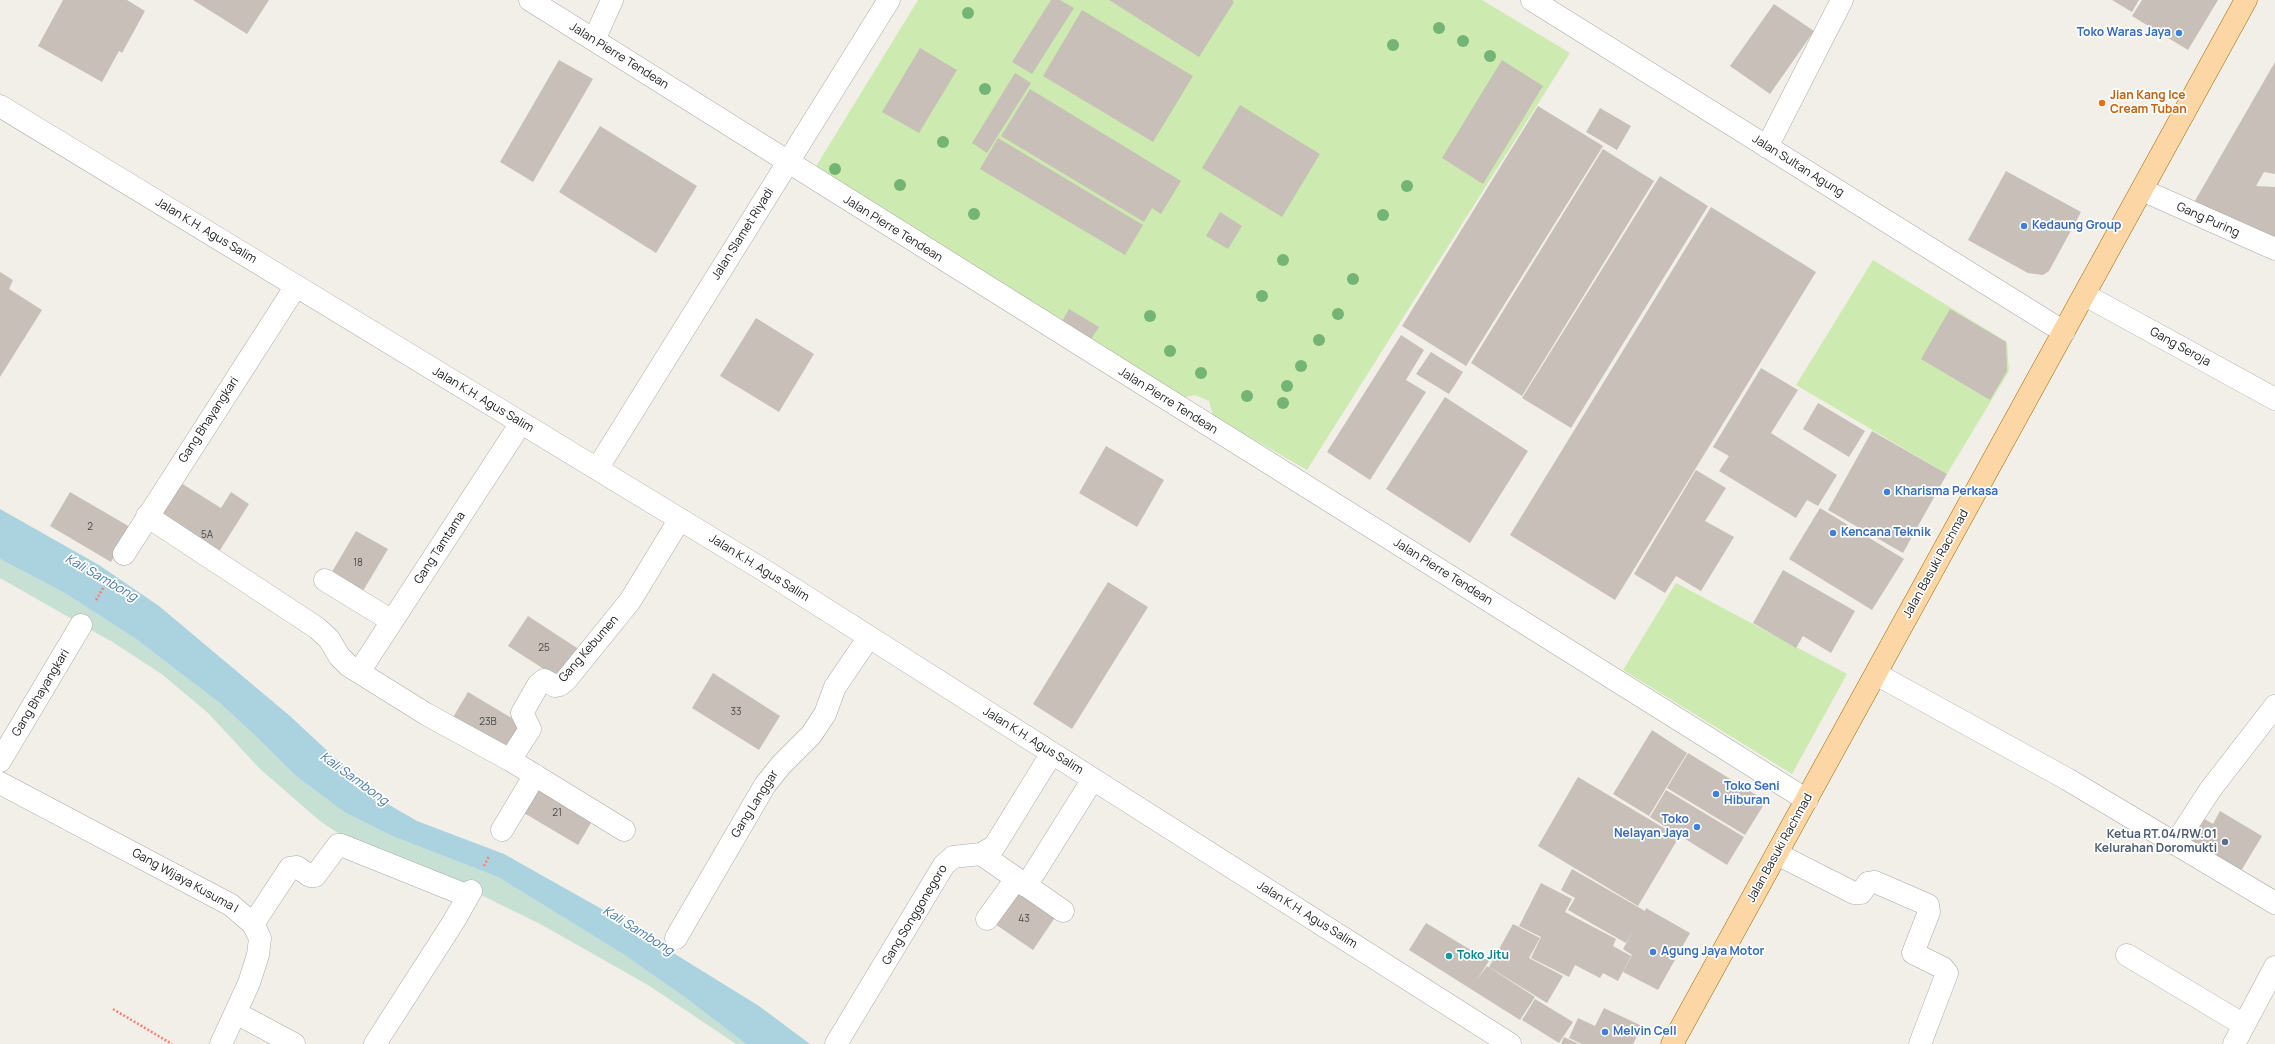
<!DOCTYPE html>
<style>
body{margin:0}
canvas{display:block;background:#f2efe9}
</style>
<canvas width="2275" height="1044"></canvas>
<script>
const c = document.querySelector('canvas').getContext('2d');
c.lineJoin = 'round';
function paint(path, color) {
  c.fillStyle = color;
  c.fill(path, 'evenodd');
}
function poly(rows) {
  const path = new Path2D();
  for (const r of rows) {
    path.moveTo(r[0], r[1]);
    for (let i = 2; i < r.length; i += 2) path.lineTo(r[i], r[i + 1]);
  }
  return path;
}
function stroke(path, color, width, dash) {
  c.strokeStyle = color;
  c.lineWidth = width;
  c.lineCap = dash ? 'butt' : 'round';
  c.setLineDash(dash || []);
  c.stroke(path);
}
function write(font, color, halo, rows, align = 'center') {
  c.font = font + ' Manrope,sans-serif';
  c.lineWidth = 3.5;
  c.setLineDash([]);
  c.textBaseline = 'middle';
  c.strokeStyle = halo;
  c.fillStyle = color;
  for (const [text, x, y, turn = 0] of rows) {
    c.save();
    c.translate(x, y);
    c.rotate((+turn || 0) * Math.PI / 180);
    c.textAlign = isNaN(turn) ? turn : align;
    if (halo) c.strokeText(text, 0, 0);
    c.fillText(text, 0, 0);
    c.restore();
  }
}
const grass = poly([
 [918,0,1482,0,1570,53,1307,470,1213,416,1209,401,1195,395,1182,398,815,168],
 [1873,260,2007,342,2009,371,1947,474,1796,385],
 [1676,583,1847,674,1792,774,1623,670]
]);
const wetland = poly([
 [0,559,63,592,136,639,221,704,259,738,296,776,344,812,392,836,498,877,623,954,686,998,746,1044,736,1044,648,985,542,925,481,895,412,868,338,833,320,821,260,769,208,713,163,675,114,643,0,578]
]);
const water = poly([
 [0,509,99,565,159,606,290,716,379,799,417,821,504,854,607,912,759,1006,810,1044,746,1044,686,998,623,954,498,877,392,836,344,812,296,776,258,738,221,704,136,639,63,592,0,559]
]);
const building = poly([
 [63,0,127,0,145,11,122,53,119,51,102,82,38,46],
 [193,0,269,0,247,34],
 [1051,0,1060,0,1074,8,1032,74,1012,62],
 [1109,0,1232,0,1234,2,1199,57],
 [2112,0,2139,0,2132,12],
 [2142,0,2218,0,2188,50,2132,16],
 [1774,4,1814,31,1770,94,1730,66],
 [1082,10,1193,76,1153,142,1043,76],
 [920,48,957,70,919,133,882,112],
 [559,60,593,79,533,182,500,162],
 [1502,60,1543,86,1483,184,1442,158],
 [2275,62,2275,174,2264,172,2256,186,2275,187,2275,245,2192,206],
 [1015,73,1031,83,987,153,972,143],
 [1030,89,1181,181,1161,214,1152,208,1144,222,1001,136],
 [1240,105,1320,154,1282,217,1202,168],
 [1538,106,1603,146,1466,366,1402,326],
 [1600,108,1631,126,1617,150,1586,132],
 [600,126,697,186,656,253,559,192],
 [998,138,1143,225,1125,255,980,169],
 [1603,149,1654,181,1522,396,1471,363],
 [2006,171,2081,212,2049,271,2043,275,2028,273,1968,240],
 [1660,176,1708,206,1571,428,1522,398],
 [1711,207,1816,272,1615,600,1510,535],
 [1220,212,1242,226,1228,249,1206,236],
 [0,272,13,280,9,289,42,310,0,377],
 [1069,309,1099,327,1089,342,1061,323],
 [1950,309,2006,342,2007,371,1990,400,1921,359],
 [756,318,814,354,779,412,720,376],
 [1401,335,1424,350,1406,380,1426,392,1370,480,1327,452],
 [1431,352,1463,372,1449,394,1416,374],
 [1761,368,1798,390,1771,433,1837,475,1818,506,1807,500,1796,518,1719,471,1729,456,1713,447],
 [1445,397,1528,451,1470,543,1386,489],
 [1818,403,1865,431,1849,457,1803,429],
 [1872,431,1947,474,1903,553,1828,510],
 [1106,446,1164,480,1137,527,1079,493],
 [1696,470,1726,488,1705,521,1734,537,1701,591,1676,576,1665,593,1634,574],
 [176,480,221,508,231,492,249,504,217,555,153,515],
 [70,492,130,527,111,562,50,526],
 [1820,508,1904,559,1872,610,1789,559],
 [356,531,388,549,360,596,329,577],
 [1783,570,1855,611,1831,653,1803,636,1796,648,1753,623],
 [1108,582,1148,607,1072,729,1033,704],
 [528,616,580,650,561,680,508,646],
 [713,673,780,716,759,750,692,708],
 [468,692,525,726,509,753,452,719],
 [1652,730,1687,753,1649,816,1613,794],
 [1688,753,1766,801,1745,835,1667,788],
 [1578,777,1679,837,1638,906,1538,846],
 [537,780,595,816,578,845,519,810],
 [1666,790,1744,837,1727,865,1650,817],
 [2220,811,2262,836,2238,876,2185,845,2198,815,2213,824],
 [1572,869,1645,911,1646,908,1690,933,1658,990,1623,972,1632,955,1623,949,1635,928,1626,943,1568,910,1575,898,1561,890],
 [1541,883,1572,899,1565,912,1616,939,1613,946,1631,956,1618,981,1603,973,1600,978,1575,965,1569,977,1531,958,1541,937,1519,926],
 [1015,888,1056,916,1033,950,992,922],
 [1426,923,1489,961,1476,981,1487,966,1535,997,1520,1020,1409,950],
 [1513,924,1540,938,1529,958,1563,976,1547,1003,1489,967],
 [1535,999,1573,1022,1559,1043,1522,1020],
 [1604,1008,1642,1026,1633,1044,1582,1044,1569,1038,1578,1018,1595,1026],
 [1564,1037,1579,1044,1561,1044]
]);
const path = poly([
 [96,600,109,578],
 [484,866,489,856],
 [113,1009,172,1044]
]);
const minor = poly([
 [530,0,1807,800],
 [1532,0,2064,332],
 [594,40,612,0],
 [0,106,770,574,1510,1044],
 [1767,147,1842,0],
 [2142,190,2275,249],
 [2085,295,2275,399],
 [597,469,889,0],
 [147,516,317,628,329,639,339,656,349,666,426,714,510,760,624,830],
 [124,554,296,286],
 [325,580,392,621],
 [359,672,521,423],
 [1876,674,2067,779,2275,903],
 [510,760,530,729,522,713,538,685,544,680,555,686,560,685,566,680,630,601,680,519],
 [0,761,81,625],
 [0,783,231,905,253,924,260,938,258,955,249,983,221,1044],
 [502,830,535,775],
 [2175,844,2210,790,2275,706],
 [981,854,1063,911],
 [1777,854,1854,893,1861,893,1868,883,1875,882,1928,905,1929,912,1913,953,1943,968,1947,973,1920,1044],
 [1026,886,1093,779],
 [987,919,1016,879],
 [253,924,290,868,297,867,310,876,315,876,338,845,341,845,468,896],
 [676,938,765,785,781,765,811,735,825,714,835,687,869,637],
 [2127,955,2244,1025],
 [236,1013,294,1044],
 [375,1044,454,921,471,891],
 [836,1044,944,865,953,857,981,854,994,847,1052,753],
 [2234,1044,2275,967]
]);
const major = poly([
 [1672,1044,2246,0]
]);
const trees = [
 [968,13],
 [1439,28],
 [1463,41],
 [1393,45],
 [1490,56],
 [985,89],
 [943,142],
 [835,169],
 [900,185],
 [1407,186],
 [974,214],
 [1383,215],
 [1283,260],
 [1353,279],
 [1262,296],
 [1338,314],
 [1150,316],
 [1319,340],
 [1170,351],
 [1301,366],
 [1201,373],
 [1287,386],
 [1247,396],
 [1283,403]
];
const markers = [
 [2179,33,4,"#3f7fe0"],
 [2102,103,4,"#e8710a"],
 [2024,226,4,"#3f7fe0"],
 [1887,492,4,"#3f7fe0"],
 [1833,533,4,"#3f7fe0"],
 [1716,794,4,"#3f7fe0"],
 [1697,827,4,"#3f7fe0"],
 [2225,842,4,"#5c6f8a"],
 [1653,952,4,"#3f7fe0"],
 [1449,956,4,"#0f9aa8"],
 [1605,1032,4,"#3f7fe0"]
];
const numberNames = [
 ["2",90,527],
 ["5A",207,535],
 ["18",358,563],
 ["25",544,648],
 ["33",736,712],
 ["23B",488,722],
 ["21",557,813],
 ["43",1024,919]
];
const shopNames = [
 ["Toko Waras Jaya",2171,33,"right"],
 ["Kedaung Group",2032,226],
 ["Kharisma Perkasa",1895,492],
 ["Kencana Teknik",1841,533],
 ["Toko Seni",1724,787],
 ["Hiburan",1724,801],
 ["Toko",1689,820,"right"],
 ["Nelayan Jaya",1689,834,"right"],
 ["Agung Jaya Motor",1661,952],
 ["Melvin Cell",1613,1032]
];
const streetNames = [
 ["Jalan Pierre Tendean",619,56,32],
 ["Jalan Sultan Agung",1798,166,32],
 ["Gang Puring",2208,220,24],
 ["Jalan Pierre Tendean",893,229,32],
 ["Jalan K.H. Agus Salim",206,231,31],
 ["Jalan Slamet Riyadi",743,234,-58],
 ["Gang Seroja",2180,347,29],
 ["Jalan K.H. Agus Salim",483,400,31],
 ["Jalan Pierre Tendean",1168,401,32],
 ["Gang Bhayangkari",209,420,-57],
 ["Gang Tamtama",440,548,-57],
 ["Jalan Basuki Rachmad",1936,564,-61],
 ["Jalan K.H. Agus Salim",759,568,32],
 ["Jalan Pierre Tendean",1443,572,32],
 ["Gang Kebumen",589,649,-49],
 ["Gang Bhayangkari",41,693,-59],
 ["Jalan K.H. Agus Salim",1033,741,32],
 ["Gang Langgar",755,804,-58],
 ["Jalan Basuki Rachmad",1780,848,-61],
 ["Gang Wijaya Kusuma I",185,881,29],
 ["Gang Songgonegoro",915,915,-59],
 ["Jalan K.H. Agus Salim",1307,915,32]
];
const foodNames = [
 ["Jian Kang Ice",2110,96],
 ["Cream Tuban",2110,110]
];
const serviceNames = [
 ["Ketua RT.04/RW.01",2217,835],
 ["Kelurahan Doromukti",2217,849]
];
const cultureNames = [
 ["Toko Jitu",1457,956]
];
const waterNames = [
 ["Kali Sambong",101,578,30],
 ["Kali Sambong",354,779,36],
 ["Kali Sambong",638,931,32]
];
paint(grass, '#cdebb0');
paint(wetland, '#c6e0d4');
paint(water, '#aad3df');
paint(building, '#c7bfb8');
stroke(minor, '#a9a9a9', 23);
stroke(major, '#a06b00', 23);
stroke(path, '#fa8072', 2.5, [2, 2]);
stroke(minor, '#fff', 22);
stroke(major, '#fcd6a4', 22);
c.fillStyle = '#74b475';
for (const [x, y] of trees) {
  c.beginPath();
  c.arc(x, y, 6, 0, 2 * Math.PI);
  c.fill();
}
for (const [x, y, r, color] of markers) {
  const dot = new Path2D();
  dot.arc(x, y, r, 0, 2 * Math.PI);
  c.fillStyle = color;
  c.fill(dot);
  stroke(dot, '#fff', 1.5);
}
write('10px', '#4b4948', null, numberNames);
write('bold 12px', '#366cbe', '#fff', shopNames, 'left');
write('12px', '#222', '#fff', streetNames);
write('bold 12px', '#c56008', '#fff', foodNames, 'left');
write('bold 12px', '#4e5e75', '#fff', serviceNames, 'right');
write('bold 12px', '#0d838f', '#fff', cultureNames, 'left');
write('italic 13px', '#4a7aab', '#fff', waterNames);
</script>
